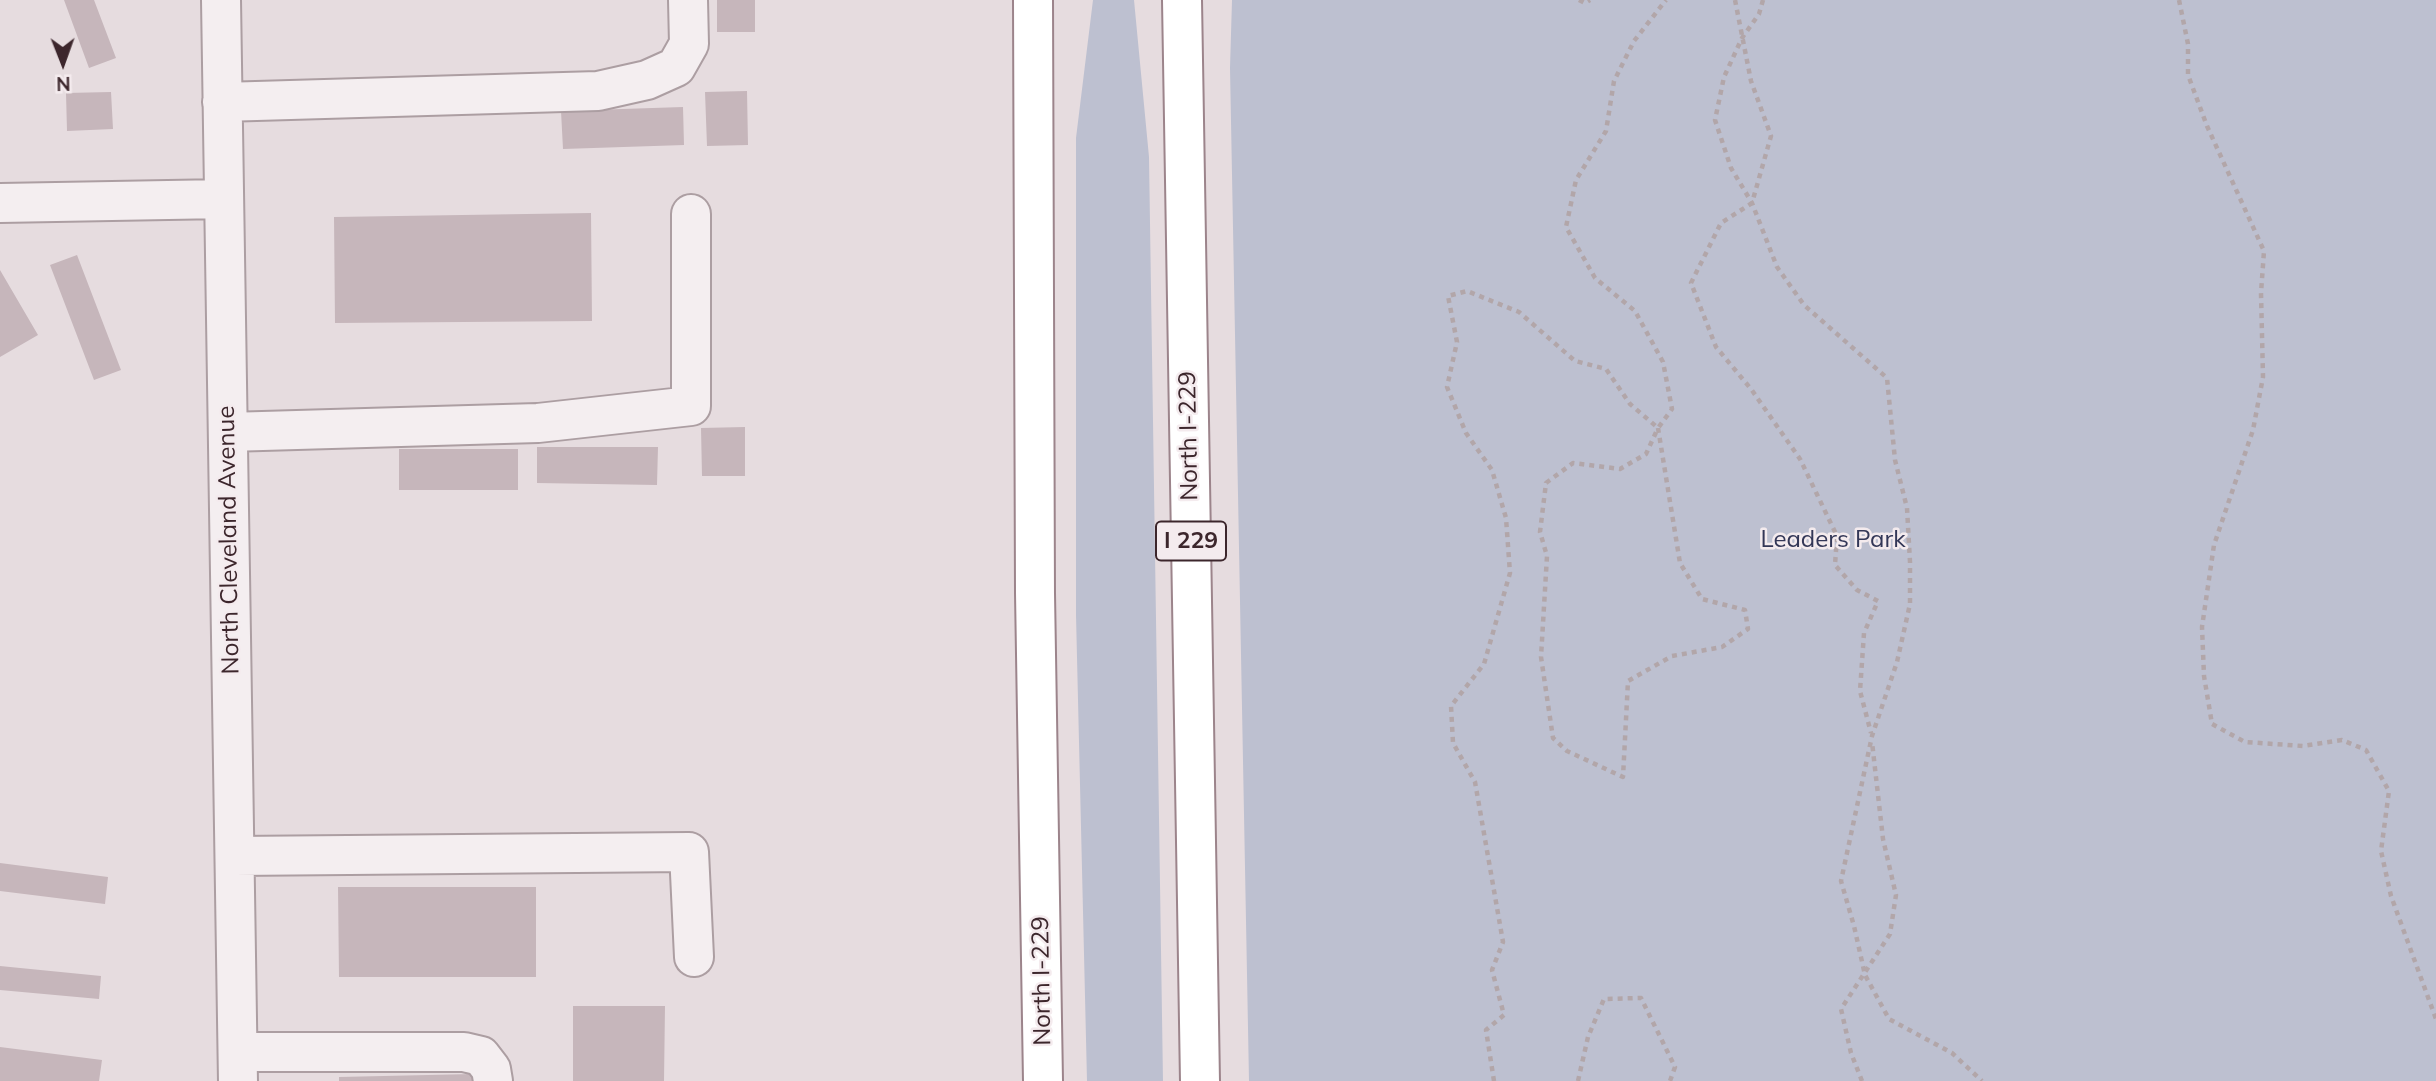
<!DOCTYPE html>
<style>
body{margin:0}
#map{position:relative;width:2436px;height:1081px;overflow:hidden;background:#e6dcdf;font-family:Mulish,sans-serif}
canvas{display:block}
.north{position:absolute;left:28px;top:28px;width:70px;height:70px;-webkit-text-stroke:5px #f4ebee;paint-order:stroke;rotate:179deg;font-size:19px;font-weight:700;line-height:28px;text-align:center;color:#3c262c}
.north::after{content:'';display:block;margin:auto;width:24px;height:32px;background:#3c262c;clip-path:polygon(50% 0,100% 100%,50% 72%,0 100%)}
</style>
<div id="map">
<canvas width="2436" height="1081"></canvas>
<div class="north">N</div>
</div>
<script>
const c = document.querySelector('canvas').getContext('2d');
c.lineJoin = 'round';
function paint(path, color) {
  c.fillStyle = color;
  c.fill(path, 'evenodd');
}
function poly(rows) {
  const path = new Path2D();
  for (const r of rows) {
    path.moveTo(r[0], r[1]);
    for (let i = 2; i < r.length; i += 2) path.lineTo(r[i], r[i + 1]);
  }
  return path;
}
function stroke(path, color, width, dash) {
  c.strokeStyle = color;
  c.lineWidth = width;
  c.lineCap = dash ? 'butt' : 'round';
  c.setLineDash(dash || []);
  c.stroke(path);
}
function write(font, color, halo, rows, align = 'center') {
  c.font = font + ' Mulish,sans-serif';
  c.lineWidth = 5;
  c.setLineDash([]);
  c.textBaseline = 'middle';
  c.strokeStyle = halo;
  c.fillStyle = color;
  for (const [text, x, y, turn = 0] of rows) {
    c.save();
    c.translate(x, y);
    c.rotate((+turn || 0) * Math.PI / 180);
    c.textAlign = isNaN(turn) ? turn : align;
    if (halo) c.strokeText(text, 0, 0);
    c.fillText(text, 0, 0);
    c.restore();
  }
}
const green = poly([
 [1093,0,1134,0,1149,157,1163,1081,1087,1081,1076,615,1076,138],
 [1232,0,2436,0,2436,1081,1249,1081,1230,68]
]);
const building = poly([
 [64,0,94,0,116,58,89,68],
 [717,0,755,0,755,32,717,32],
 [747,91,748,145,707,146,705,92],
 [111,92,113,129,67,131,66,93],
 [683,107,684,145,563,149,561,111],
 [591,213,592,321,335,323,334,217],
 [77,255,121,370,94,380,50,265],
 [0,270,38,335,0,357],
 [745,427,745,476,702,476,701,428],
 [537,447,658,447,657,485,537,483],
 [399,449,518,449,518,490,399,490],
 [0,863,108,877,105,904,0,891],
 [338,887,536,887,536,977,339,977],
 [0,966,101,976,99,999,0,990],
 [573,1006,665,1006,664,1081,573,1081],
 [0,1047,102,1060,99,1081,0,1081],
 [473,1074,473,1081,339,1081,339,1077]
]);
const path = poly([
 [1579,0,1585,3,1590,0],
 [1735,0,1751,81,1771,136,1752,203,1721,223,1691,283,1716,347,1751,389,1800,459,1837,536,1835,565,1857,590,1878,601,1864,633,1860,691,1871,733],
 [1763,0,1759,14,1742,38,1724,77,1715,120,1731,168,1752,203,1777,267,1804,305,1887,378,1895,460,1907,508,1910,562,1910,604,1897,662,1872,736,1841,881,1854,926,1865,975,1889,1019,1952,1053,1982,1081],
 [2179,0,2188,44,2188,75,2207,126,2264,251,2261,293,2263,377,2253,430,2214,545,2202,627,2204,676,2212,724,2245,742,2303,746,2342,740,2366,750,2389,791,2381,851,2391,896,2436,1019],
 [1658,428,1680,563,1702,599,1745,610,1748,629,1722,647,1672,656,1628,681,1623,777,1567,751,1553,738,1541,657,1547,556,1540,532,1546,483,1573,463,1620,469,1646,454,1658,428],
 [1494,1081,1486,1030,1504,1015,1492,970,1503,942,1475,782,1453,743,1451,706,1484,664,1510,573,1506,518,1492,470,1466,433,1447,387,1457,342,1448,296,1467,291,1519,312,1575,361,1606,369,1630,404,1658,428,1672,409,1663,362,1635,311,1595,278,1566,227,1576,180,1606,131,1614,81,1634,41,1666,0],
 [1578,1081,1588,1037,1604,999,1641,998,1675,1067,1670,1081],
 [1862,1081,1851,1053,1841,1009,1890,934,1896,895,1883,839,1872,742]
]);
const minor = poly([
 [221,0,238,1081],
 [222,102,598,91,647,80,676,67,689,44,688,0],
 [0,203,224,199],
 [228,432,538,423,691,406,691,214],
 [235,856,689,852,694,957],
 [238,1052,464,1052,481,1056,491,1069,493,1081]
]);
const highway = poly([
 [1033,0,1035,593,1043,1081],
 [1182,0,1200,1081]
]);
const shields = [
 [1191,541,70]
];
const shieldNames = [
 ["I 229",1191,541]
];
const streetNames = [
 ["North I-229",1189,436,-91],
 ["North Cleveland Avenue",229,540,-91],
 ["North I-229",1042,981,-91]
];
const parkNames = [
 ["Leaders Park",1833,540]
];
paint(green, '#bdc0d0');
paint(building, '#c6b6bb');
stroke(minor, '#ac9ea2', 42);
stroke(highway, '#9c848b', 42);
stroke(path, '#b2a6a9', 4.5, [5, 5]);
stroke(minor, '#f4eef0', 38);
stroke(highway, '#fff', 38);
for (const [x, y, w] of shields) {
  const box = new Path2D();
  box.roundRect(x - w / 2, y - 19.5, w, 39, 5);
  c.fillStyle = '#f4ebee';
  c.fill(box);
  stroke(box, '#3c262c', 2);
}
write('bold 23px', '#3c262c', null, shieldNames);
write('24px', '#3c262c', '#f4ebee', streetNames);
write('24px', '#333757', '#f4ebee', parkNames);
</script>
